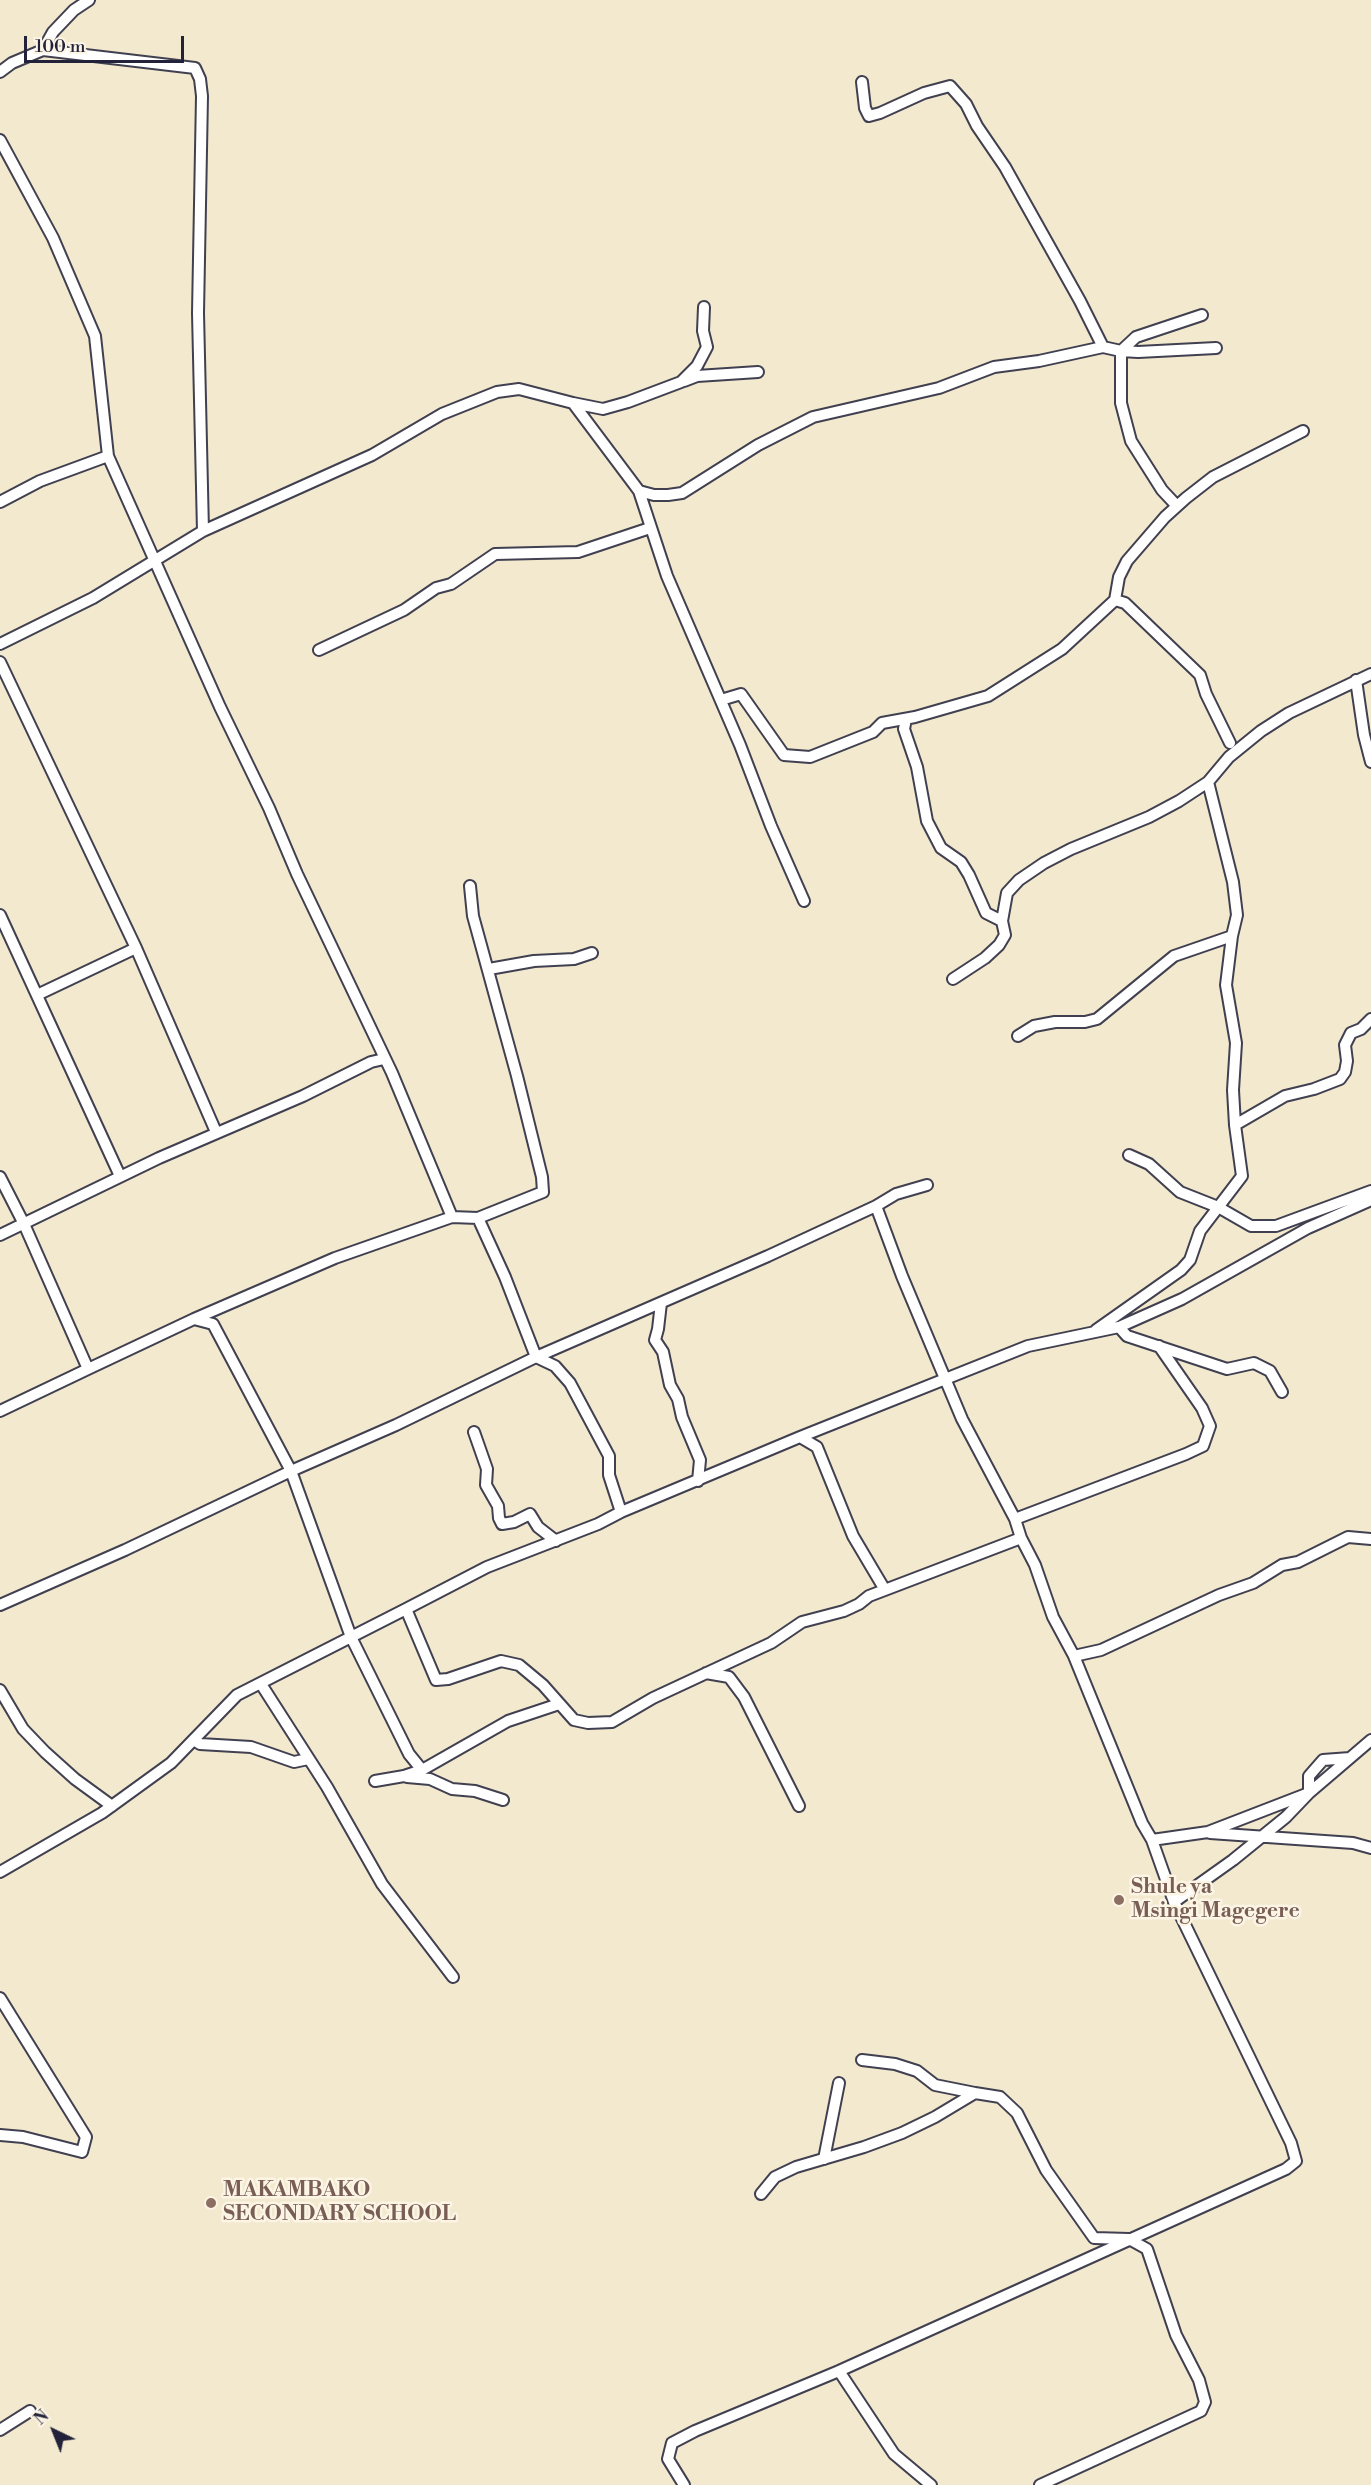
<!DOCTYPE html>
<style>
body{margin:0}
#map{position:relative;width:1371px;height:2485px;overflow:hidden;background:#f2e9ce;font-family:"Libre Bodoni",serif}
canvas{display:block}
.north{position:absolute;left:24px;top:2401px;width:60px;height:60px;-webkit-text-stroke:4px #fcf5e5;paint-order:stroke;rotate:317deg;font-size:16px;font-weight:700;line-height:24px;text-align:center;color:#22223b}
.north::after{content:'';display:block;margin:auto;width:21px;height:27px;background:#22223b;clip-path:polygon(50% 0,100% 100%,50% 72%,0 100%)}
.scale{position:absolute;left:24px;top:36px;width:160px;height:27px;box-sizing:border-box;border:3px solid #22223b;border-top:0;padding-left:8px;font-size:18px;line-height:21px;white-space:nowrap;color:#22223b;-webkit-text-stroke:4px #fcf5e5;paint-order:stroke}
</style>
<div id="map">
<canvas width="1371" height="2485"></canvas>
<div class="north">N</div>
<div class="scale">100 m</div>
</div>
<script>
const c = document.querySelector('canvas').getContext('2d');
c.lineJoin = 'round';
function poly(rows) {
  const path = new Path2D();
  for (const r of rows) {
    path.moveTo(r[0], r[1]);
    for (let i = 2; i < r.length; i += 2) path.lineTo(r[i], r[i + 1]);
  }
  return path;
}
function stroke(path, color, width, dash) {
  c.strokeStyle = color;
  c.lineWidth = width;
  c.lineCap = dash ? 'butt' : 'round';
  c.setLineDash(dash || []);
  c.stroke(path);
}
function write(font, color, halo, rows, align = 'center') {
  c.font = font + ' "Libre Bodoni",serif';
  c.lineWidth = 5;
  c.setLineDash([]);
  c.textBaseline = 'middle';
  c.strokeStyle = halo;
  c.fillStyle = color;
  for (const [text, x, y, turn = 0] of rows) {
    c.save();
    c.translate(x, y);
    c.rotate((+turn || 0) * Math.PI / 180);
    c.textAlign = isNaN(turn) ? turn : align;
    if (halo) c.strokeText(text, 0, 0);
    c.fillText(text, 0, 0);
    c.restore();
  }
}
const minor = poly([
 [43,50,53,32,74,10,89,0],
 [0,72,12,63,43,50,195,68,200,79,202,96,198,313,203,531],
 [862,82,865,108,869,116,880,113,924,93,950,86,966,104,977,126,1005,167,1080,301,1103,347],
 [0,140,53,238,95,336,108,456,220,707,269,808,297,874,392,1073,452,1217],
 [684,381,697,376,758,372],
 [573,403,603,409,628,402,681,382,697,366,707,347,703,331,704,307],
 [639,491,667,576,740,745,771,826,804,901],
 [0,502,40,481,108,456],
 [1177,506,1162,490,1131,441,1121,403,1121,351,1136,337,1202,315],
 [1115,600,1125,603,1200,675,1206,694,1230,743],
 [0,644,93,598,203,531,372,455,442,414,497,392,519,389,573,403,639,491,654,495,668,495,682,493,758,445,813,417,939,388,994,367,1039,361,1103,347,1121,351,1138,352,1216,348],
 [319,650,404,610,436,588,451,584,495,554,578,552,650,528],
 [0,662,136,948,216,1132],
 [1356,680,1364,735,1371,762],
 [721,700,741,694,784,755,810,757,873,732,882,723,915,717,988,696,1062,649,1115,600,1119,577,1127,561,1165,517,1186,498,1213,477,1303,431],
 [906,719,904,729,917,767,927,821,941,848,961,862,969,875,986,913,1002,921],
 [0,915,120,1176],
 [489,969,534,961,574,959,592,953],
 [953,979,985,958,999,945,1005,935,1002,921,1007,893,1019,880,1044,863,1071,849,1149,817,1179,801,1208,782],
 [37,995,136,948],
 [1018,1036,1034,1026,1055,1022,1085,1022,1097,1019,1174,956,1232,936],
 [1235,1125,1285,1096,1314,1089,1340,1079,1345,1072,1347,1061,1345,1045,1351,1033,1361,1029,1371,1019],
 [1129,1155,1149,1164,1180,1192,1218,1207,1251,1226,1276,1226,1371,1191],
 [0,1177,24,1224,88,1369,0,1411],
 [876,1206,902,1276,962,1419,1015,1519,1021,1538],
 [478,1218,505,1277,536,1357,555,1366,570,1383,609,1456,609,1475,621,1512],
 [0,1235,159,1158,303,1096,371,1062,384,1059],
 [661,1303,658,1329,655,1340,663,1352,670,1385,678,1399,682,1417,700,1460,698,1481],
 [194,1319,213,1324,291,1471,351,1637,409,1754,422,1770],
 [1119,1327,1127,1336,1227,1369,1254,1363,1270,1371,1282,1392],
 [1096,1330,1181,1270,1190,1260,1200,1231,1242,1176,1235,1125,1233,1090,1236,1043,1226,985,1232,936,1237,915,1233,882,1208,782,1229,757,1261,731,1289,713,1371,674],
 [88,1369,194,1319,335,1258,452,1217,478,1218,543,1192,542,1177,517,1076,473,916,470,886],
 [474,1432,487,1469,486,1485,498,1506,499,1518,502,1524,514,1522,530,1514,538,1527,556,1541],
 [800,1437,817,1447,853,1536,885,1590],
 [1015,1519,1186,1454,1203,1446,1210,1426,1202,1408,1159,1346],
 [0,1605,125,1550,291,1471,396,1425,536,1357,768,1256,876,1206,896,1194,927,1185],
 [406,1609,487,1567,598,1524,621,1512,800,1437,1028,1346,1119,1327,1182,1299,1308,1228,1371,1200],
 [706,1673,729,1677,744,1697,799,1806],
 [261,1684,327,1787,382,1884,453,1977],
 [0,1690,23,1729,45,1752,75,1779,112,1806],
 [194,1740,200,1744,251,1747,294,1762,308,1759],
 [407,1777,430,1779,452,1789,475,1791,503,1800],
 [375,1781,404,1776,422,1770,508,1721,559,1704],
 [1210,1833,1353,1843,1371,1848],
 [1152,1840,1208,1832,1309,1793,1371,1740],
 [0,1872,102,1813,171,1763,237,1695,406,1609,436,1680,448,1679,501,1661,519,1665,543,1685,574,1720,588,1723,612,1722,653,1698,771,1643,802,1622,844,1611,859,1604,869,1596,1021,1538,1035,1565,1053,1617,1074,1656,1101,1650,1219,1595,1253,1583,1282,1565,1298,1562,1348,1537,1371,1539],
 [1174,1902,1233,1860,1286,1817,1309,1793,1309,1776,1323,1760,1350,1758],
 [0,1998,86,2137,82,2152,23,2137,0,2135],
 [862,2060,895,2064,917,2071,935,2085,975,2093],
 [824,2159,839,2083],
 [761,2194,775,2177,796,2167,864,2147,902,2133,935,2117,975,2093,1000,2097,1017,2113,1046,2170,1094,2238,1129,2239,1147,2249,1176,2335,1199,2380,1205,2402,1201,2411,1040,2485],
 [839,2371,894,2454,931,2485],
 [0,2430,30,2411],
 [684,2485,668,2459,672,2443,695,2431,839,2371,1286,2169,1296,2161,1291,2143,1174,1902,1152,1840,1142,1823,1074,1656]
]);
const markers = [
 [1119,1900,6,"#8d6e63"],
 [211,2203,6,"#8d6e63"]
];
const educationNames = [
 ["Shule ya",1131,1888],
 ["Msingi Magegere",1131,1912],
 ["MAKAMBAKO",223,2191],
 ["SECONDARY SCHOOL",223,2215]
];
stroke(minor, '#414051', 14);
stroke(minor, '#fff', 10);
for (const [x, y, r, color] of markers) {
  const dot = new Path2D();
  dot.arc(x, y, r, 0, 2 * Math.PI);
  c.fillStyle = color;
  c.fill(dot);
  stroke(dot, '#fcf5e5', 2);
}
write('bold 21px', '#785e54', '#fcf5e5', educationNames, 'left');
</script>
